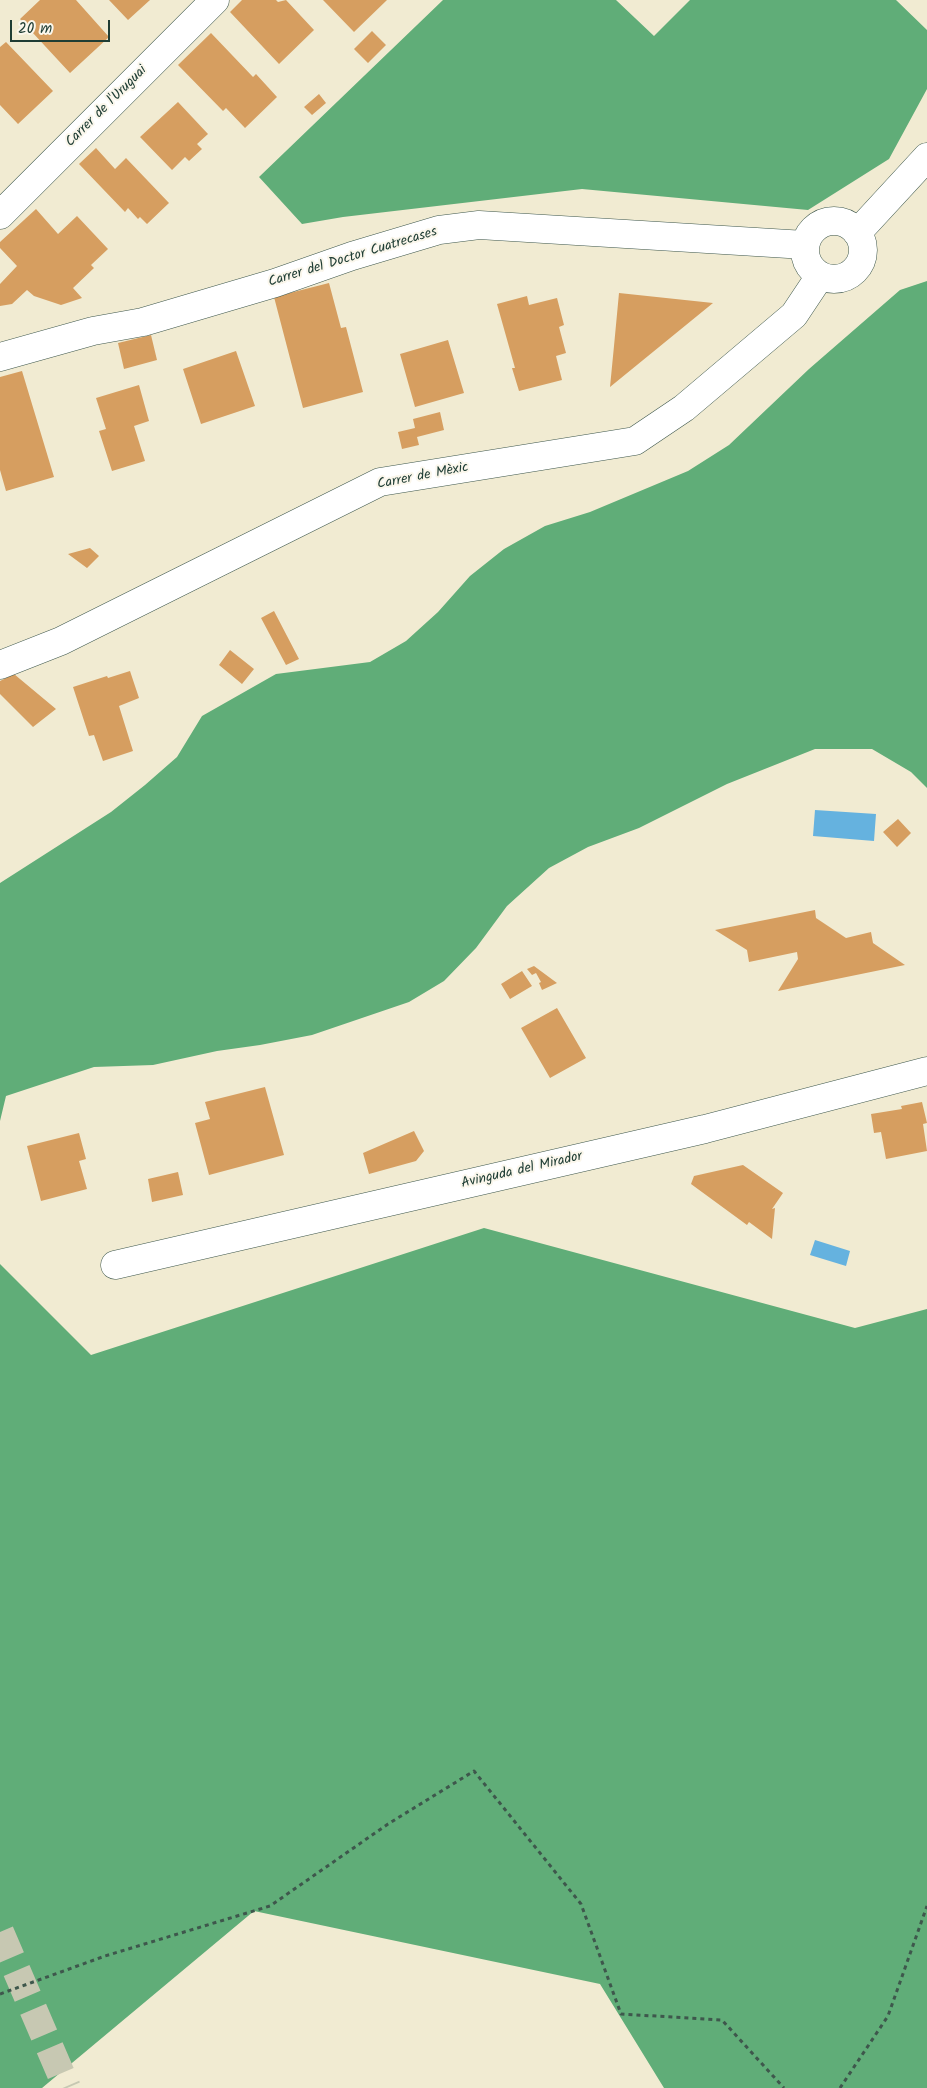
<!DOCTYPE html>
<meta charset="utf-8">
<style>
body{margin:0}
#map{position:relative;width:927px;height:2088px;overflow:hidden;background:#f1ebd2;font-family:Kalam,sans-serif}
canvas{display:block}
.scale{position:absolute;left:10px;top:20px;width:100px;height:22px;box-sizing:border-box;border:2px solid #1f3d34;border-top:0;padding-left:6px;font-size:15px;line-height:18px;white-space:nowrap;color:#1f3d34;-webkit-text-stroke:4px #fbf7ec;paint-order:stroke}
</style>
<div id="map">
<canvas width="927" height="2088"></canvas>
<div class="scale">20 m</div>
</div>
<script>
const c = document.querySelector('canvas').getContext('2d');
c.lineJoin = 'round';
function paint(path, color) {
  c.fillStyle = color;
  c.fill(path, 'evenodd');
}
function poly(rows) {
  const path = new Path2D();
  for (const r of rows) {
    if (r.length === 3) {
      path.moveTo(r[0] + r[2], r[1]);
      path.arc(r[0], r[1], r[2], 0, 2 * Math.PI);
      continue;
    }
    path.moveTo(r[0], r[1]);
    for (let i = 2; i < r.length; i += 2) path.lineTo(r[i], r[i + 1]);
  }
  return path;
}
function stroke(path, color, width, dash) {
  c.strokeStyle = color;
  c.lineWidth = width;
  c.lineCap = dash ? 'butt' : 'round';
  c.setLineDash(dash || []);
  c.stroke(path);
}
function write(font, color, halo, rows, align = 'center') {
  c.font = font + ' Kalam,sans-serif';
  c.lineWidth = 4;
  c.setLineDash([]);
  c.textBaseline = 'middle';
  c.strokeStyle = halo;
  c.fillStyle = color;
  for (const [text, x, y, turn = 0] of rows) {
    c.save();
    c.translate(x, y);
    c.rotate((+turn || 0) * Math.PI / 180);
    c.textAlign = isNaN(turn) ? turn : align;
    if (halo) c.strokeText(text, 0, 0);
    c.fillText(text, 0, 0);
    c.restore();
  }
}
const forest = poly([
 [443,0,616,0,654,36,690,0,896,0,927,30,927,89,889,159,808,210,582,189,343,217,302,224,259,177],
 [927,281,927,788,911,772,872,749,815,749,727,784,639,828,588,847,549,868,507,906,476,948,444,981,409,1002,312,1035,260,1045,217,1051,153,1065,94,1067,6,1096,0,1121,0,883,111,812,145,785,177,757,202,716,276,674,370,662,406,641,438,612,470,576,504,549,545,526,590,512,688,471,729,445,809,369,900,290],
 [484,1228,855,1328,927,1309,927,2088,664,2088,600,1984,254,1911,42,2088,0,2088,0,1264,91,1355]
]);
const water = poly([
 [815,810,876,814,874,841,813,836],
 [815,1240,850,1251,846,1266,810,1255]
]);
const building = poly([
 [40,0,76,0,109,37,70,73,20,19],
 [109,0,150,0,128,20],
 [242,0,276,0,278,2,286,0,314,30,279,64,230,12],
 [323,0,387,0,354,32],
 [372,31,386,45,368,63,354,49],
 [211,33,253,77,256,74,277,97,245,128,226,108,223,111,178,65],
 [6,42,53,91,18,124,0,105,0,47],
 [319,94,326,103,312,115,304,107],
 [178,102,208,134,197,144,202,149,189,161,185,157,172,170,140,137],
 [96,148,115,169,126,158,169,203,147,224,140,217,138,219,128,208,125,212,79,164],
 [36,209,58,234,77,216,108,249,91,265,94,268,73,288,82,298,61,305,34,296,27,290,12,304,0,306,0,284,17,266,0,248,0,242],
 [329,283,341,328,346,327,363,392,303,408,274,297],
 [619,293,713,303,610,387,614,346],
 [527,296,529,305,557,298,564,325,559,327,566,353,556,356,562,380,519,391,512,368,515,368,497,304],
 [151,335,157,360,124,369,118,343],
 [448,340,464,393,415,407,400,354],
 [236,351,255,406,201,424,183,369],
 [22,371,54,477,6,491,0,470,0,377],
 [139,385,149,421,134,426,145,461,112,471,99,431,106,429,96,398],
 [440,412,444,430,417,437,419,445,402,449,398,432,415,428,413,419],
 [90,548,99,556,87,568,68,554],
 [274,611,299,659,286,665,261,618],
 [230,650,254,669,242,684,219,665],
 [130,671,139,698,119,706,133,751,103,761,94,735,89,736,73,687,107,676,108,678],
 [14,674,56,709,33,727,0,694,0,681],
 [898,819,911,833,897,847,883,832],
 [815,910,816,918,846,938,871,932,873,943,905,965,778,991,798,959,797,952,749,962,747,950,715,930],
 [534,966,557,983,542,990,539,983,541,982,536,973,532,975,527,969],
 [522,971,532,986,510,999,501,984],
 [557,1008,586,1058,550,1078,521,1028],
 [265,1087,284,1155,209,1175,195,1123,210,1119,205,1102],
 [922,1102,927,1123,923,1124,927,1151,886,1159,881,1132,874,1133,871,1114,902,1109,901,1106],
 [414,1131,424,1151,416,1161,369,1174,363,1153],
 [79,1133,86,1159,79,1161,87,1189,41,1201,27,1146],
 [743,1165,783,1193,772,1209,775,1208,772,1239,749,1222,747,1225,691,1184,694,1176],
 [178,1172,183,1195,152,1202,148,1179]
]);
const motorwayTunnel = poly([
 [0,1932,67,2088]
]);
const path = poly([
 [0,1994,105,1956,270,1906,388,1824,474,1771,581,1904,621,2014,722,2020,784,2088],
 [840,2088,888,2016,927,1906]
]);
const minor = poly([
 [0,215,215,0],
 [834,250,29],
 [857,233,927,157],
 [0,357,93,331,143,322,275,283,352,256,439,230,479,225,805,245],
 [0,665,61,641,380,482,635,441,684,408,794,315,820,276],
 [115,1265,705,1129,927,1071]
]);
const streetNames = [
 ["Carrer de l'Uruguai",107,107,-45],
 ["Carrer del Doctor Cuatrecases",353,258,-17],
 ["Carrer de Mèxic",423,477,-11],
 ["Avinguda del Mirador",522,1171,-13]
];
paint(forest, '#60ad78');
paint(water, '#65b2df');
paint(building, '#d69e60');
stroke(motorwayTunnel, '#c7c8b2', 28, [28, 14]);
stroke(minor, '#3e574c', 29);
stroke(path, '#3e574c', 3, [4, 4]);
stroke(minor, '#fff', 28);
write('14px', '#1f3d34', '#fbf7ec', streetNames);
</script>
